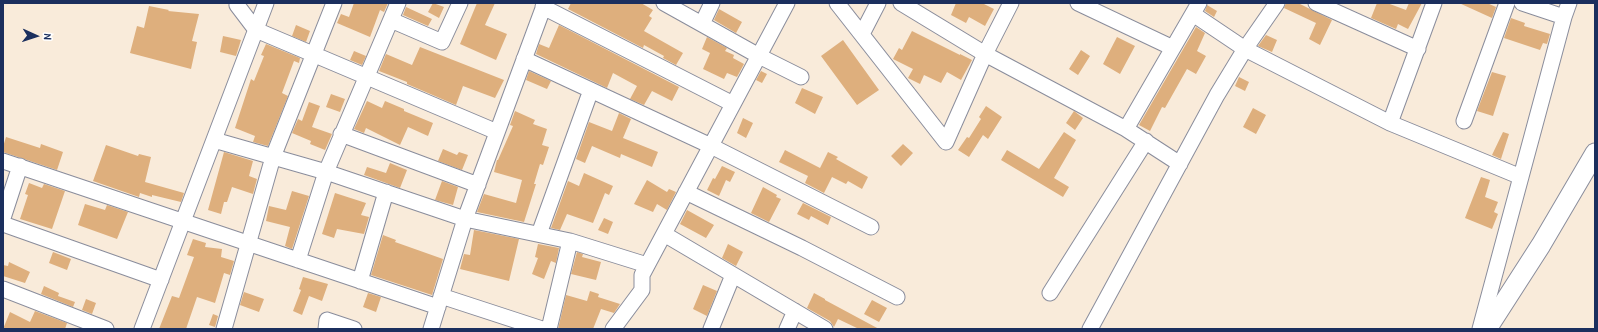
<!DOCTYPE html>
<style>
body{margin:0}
#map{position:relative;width:1598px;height:332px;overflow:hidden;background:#f9ebda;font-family:"Patrick Hand",sans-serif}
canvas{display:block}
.frame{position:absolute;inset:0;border:4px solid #1b2f5e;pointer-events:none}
.north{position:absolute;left:16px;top:16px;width:40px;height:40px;-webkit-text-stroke:3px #fff;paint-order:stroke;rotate:93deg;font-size:11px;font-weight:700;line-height:16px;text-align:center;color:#1b2f5e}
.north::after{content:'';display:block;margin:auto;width:14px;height:18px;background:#1b2f5e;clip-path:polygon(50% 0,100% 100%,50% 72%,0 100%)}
</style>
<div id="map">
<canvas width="1598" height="332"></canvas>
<div class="frame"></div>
<div class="north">N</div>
</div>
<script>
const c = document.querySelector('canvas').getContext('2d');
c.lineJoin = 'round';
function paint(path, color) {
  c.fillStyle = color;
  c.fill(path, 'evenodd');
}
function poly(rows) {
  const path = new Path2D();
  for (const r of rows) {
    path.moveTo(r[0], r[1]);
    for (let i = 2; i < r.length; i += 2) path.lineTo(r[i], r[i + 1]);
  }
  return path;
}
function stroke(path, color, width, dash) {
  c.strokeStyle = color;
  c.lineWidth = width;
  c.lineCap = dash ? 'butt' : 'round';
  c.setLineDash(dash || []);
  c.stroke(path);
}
const building = poly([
 [354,3,388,3,384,12,380,10,370,37,337,23,341,14,349,17],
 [433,3,444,7,439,18,428,12],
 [477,3,495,3,485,25,507,34,496,60,460,44],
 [571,3,641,3,653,10,649,16,652,18,644,31,683,53,676,65,663,58,664,56,644,45,643,48,568,9],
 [956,3,982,3,994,9,985,26,969,17,966,23,951,15],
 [1286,3,1298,3,1332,20,1320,45,1309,39,1316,23,1284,8],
 [1377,3,1387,3,1406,10,1409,3,1422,3,1408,29,1398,24,1396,29,1371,18],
 [1459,3,1487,3,1496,7,1492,18],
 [1207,5,1217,11,1214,17,1205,11],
 [149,6,169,10,168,11,199,14,192,41,197,42,191,69,130,53,137,26,144,28],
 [406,7,432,19,428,26,403,15],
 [719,9,742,22,736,33,714,20],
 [1511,18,1525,23,1524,26,1550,34,1547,44,1543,43,1540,50,1504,38],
 [296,25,310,31,306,42,292,36],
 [559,25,679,87,672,101,652,91,644,105,630,99,637,86,613,73,607,88,536,54,539,44,549,48],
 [1196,27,1205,33,1197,51,1206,56,1196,74,1187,69,1165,108,1162,107,1150,131,1139,125],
 [912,31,960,55,960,54,972,60,961,80,947,72,941,83,924,75,920,84,908,78,913,69,893,59,899,48,902,50],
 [1266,35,1277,40,1272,52,1258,46],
 [223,36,241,40,236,56,220,52],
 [707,37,727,48,725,51,734,55,733,58,744,64,737,77,727,73,724,79,703,69,710,53,702,49],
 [1117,37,1135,46,1120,74,1103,64],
 [843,40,879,90,857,105,821,56],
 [266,44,300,58,299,63,294,61,282,93,288,96,268,146,253,142,255,136,235,128,251,79,254,81,264,56,261,55],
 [420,47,504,80,495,98,463,86,456,105,407,84,407,82,379,71,386,54,412,65],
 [1081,50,1090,56,1078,75,1069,69],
 [354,51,366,56,362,65,350,60],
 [529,71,551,81,547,89,526,80],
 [761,71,767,74,762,83,756,80],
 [1492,72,1506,76,1493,116,1477,111],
 [1239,77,1249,82,1245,91,1235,86],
 [802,88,823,97,815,114,795,103],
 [331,94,345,99,340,112,326,107],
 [367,101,382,108,385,101,404,109,404,111,433,123,428,136,408,127,400,145,366,128,364,133,354,129],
 [309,102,320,106,312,127,332,134,325,150,310,144,311,141,292,133,298,119,302,121],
 [986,106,1002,117,988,139,983,135,969,157,958,150,967,137,969,138,981,119,979,117],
 [1253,108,1266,115,1256,134,1243,127],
 [515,111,535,120,533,124,547,129,542,145,549,147,543,165,540,164,534,184,536,184,524,222,477,212,484,194,516,203,522,180,494,172,497,160,498,160,513,126,510,125],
 [1074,111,1083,118,1075,130,1066,123],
 [619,113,631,119,623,138,658,152,652,167,621,154,620,158,592,146,585,163,576,159,589,122,612,131],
 [743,118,753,123,746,138,737,133],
 [1064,132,1076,140,1054,178,1069,187,1063,197,1001,160,1007,150,1039,169],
 [1503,132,1509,134,1501,159,1492,155],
 [6,137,40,148,41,144,63,152,57,170,3,152,3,147],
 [903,144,913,153,901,166,891,156],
 [106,145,138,156,139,154,151,157,145,182,184,193,181,202,152,195,152,197,140,193,139,197,93,181],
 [443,149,457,155,459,152,468,155,462,170,438,161],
 [785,150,820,168,828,152,838,157,836,159,868,177,862,189,848,181,846,184,832,177,824,193,805,183,808,176,779,162],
 [224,152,253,161,249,176,257,179,253,194,232,187,227,202,224,202,221,214,208,210],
 [390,163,407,170,400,188,364,175,367,167,386,173],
 [722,166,735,172,730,182,726,180,719,196,707,190,713,178,715,179],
 [584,173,613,186,609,195,605,193,593,223,567,214,560,230,551,228,568,181,579,186],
 [1481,177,1490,180,1485,197,1498,202,1494,212,1498,214,1492,229,1465,218],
 [647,180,667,192,669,189,676,192,667,210,657,204,653,212,634,204],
 [442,181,458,187,453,205,435,200],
 [29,183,42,188,44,184,65,191,52,229,20,219,28,195,25,194],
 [763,187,777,195,776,197,781,199,769,222,751,213],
 [292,191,309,196,292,249,285,246,290,227,266,221,269,206,286,210],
 [335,193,366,203,361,215,369,217,364,234,337,229,334,238,322,234],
 [803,203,831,217,828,225,811,216,809,220,797,214],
 [85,204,105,210,107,205,128,212,117,239,78,225],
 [687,210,714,225,706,238,680,224],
 [604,218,613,222,608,234,598,230],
 [474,230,519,239,509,281,460,269,464,254,470,255],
 [383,235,396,240,395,242,443,259,432,295,371,275],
 [193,239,206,243,205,247,222,249,221,257,234,261,230,275,224,273,215,303,197,297,186,329,159,329,172,296,179,298,186,279,194,257,187,255],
 [538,244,559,248,556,263,551,261,544,279,532,274,538,258,535,257],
 [728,244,743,252,736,266,722,258],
 [53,252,71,259,67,270,49,263],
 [577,252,583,254,582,257,601,262,596,280,571,274],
 [9,262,30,272,25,283,3,276,3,265,8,266],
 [303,277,328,284,322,301,309,296,302,315,293,311,301,290,299,289],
 [703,285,717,291,707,316,693,309],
 [44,286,59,293,58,296,75,302,73,307,41,294],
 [590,291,599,294,598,297,620,304,614,313,601,309,593,329,558,329,566,295,587,301],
 [244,292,264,299,259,312,240,305],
 [368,293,381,297,376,312,363,307],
 [814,293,825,299,825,300,879,329,859,329,838,319,834,327,830,321,807,308],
 [86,299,96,303,92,314,82,310],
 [872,300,887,308,879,322,864,314],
 [35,311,67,323,65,329,3,329,10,312,30,322],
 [213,314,218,316,215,327,209,325]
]);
const minor = poly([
 [238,3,237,5,256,30,497,132],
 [664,3,759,56,801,77],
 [837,3,946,142,985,54,1011,3],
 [901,3,985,54,1126,129,1199,3],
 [1078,3,1173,48],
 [1316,3,1418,49],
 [1522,3,1564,17],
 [543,7,733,104],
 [1193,14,1245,49,1390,123,1521,177],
 [391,20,442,42,460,3],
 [702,24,712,3],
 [862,34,878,3],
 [524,59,711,146,871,227],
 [1464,121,1507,3],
 [1390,123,1434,3],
 [1126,129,1180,164],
 [341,134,478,185],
 [214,140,326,172,398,3],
 [3,161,438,307],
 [686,192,802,248,897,297],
 [3,218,20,166],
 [3,224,161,280],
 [539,234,591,90],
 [664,234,825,329],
 [298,260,326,172,465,219,570,241,647,265],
 [360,281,386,192],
 [3,289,106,329],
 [1050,293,1146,141],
 [441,296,542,329],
 [142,329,266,3],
 [224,329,273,157,334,3],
 [326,329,327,320,354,329],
 [431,329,465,219,545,3],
 [549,329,570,241],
 [613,329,642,290,642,275,787,3],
 [711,329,733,275],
 [787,329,795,311],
 [1090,329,1217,95,1245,49,1277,3],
 [1480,329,1564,17,1569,3]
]);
const tertiary = poly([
 [1487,329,1541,245,1595,153]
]);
paint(building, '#deaf7d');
stroke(minor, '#8a8d9c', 17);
stroke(tertiary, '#8a8d9c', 21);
stroke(minor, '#fff', 15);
stroke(tertiary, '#fff', 19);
</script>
